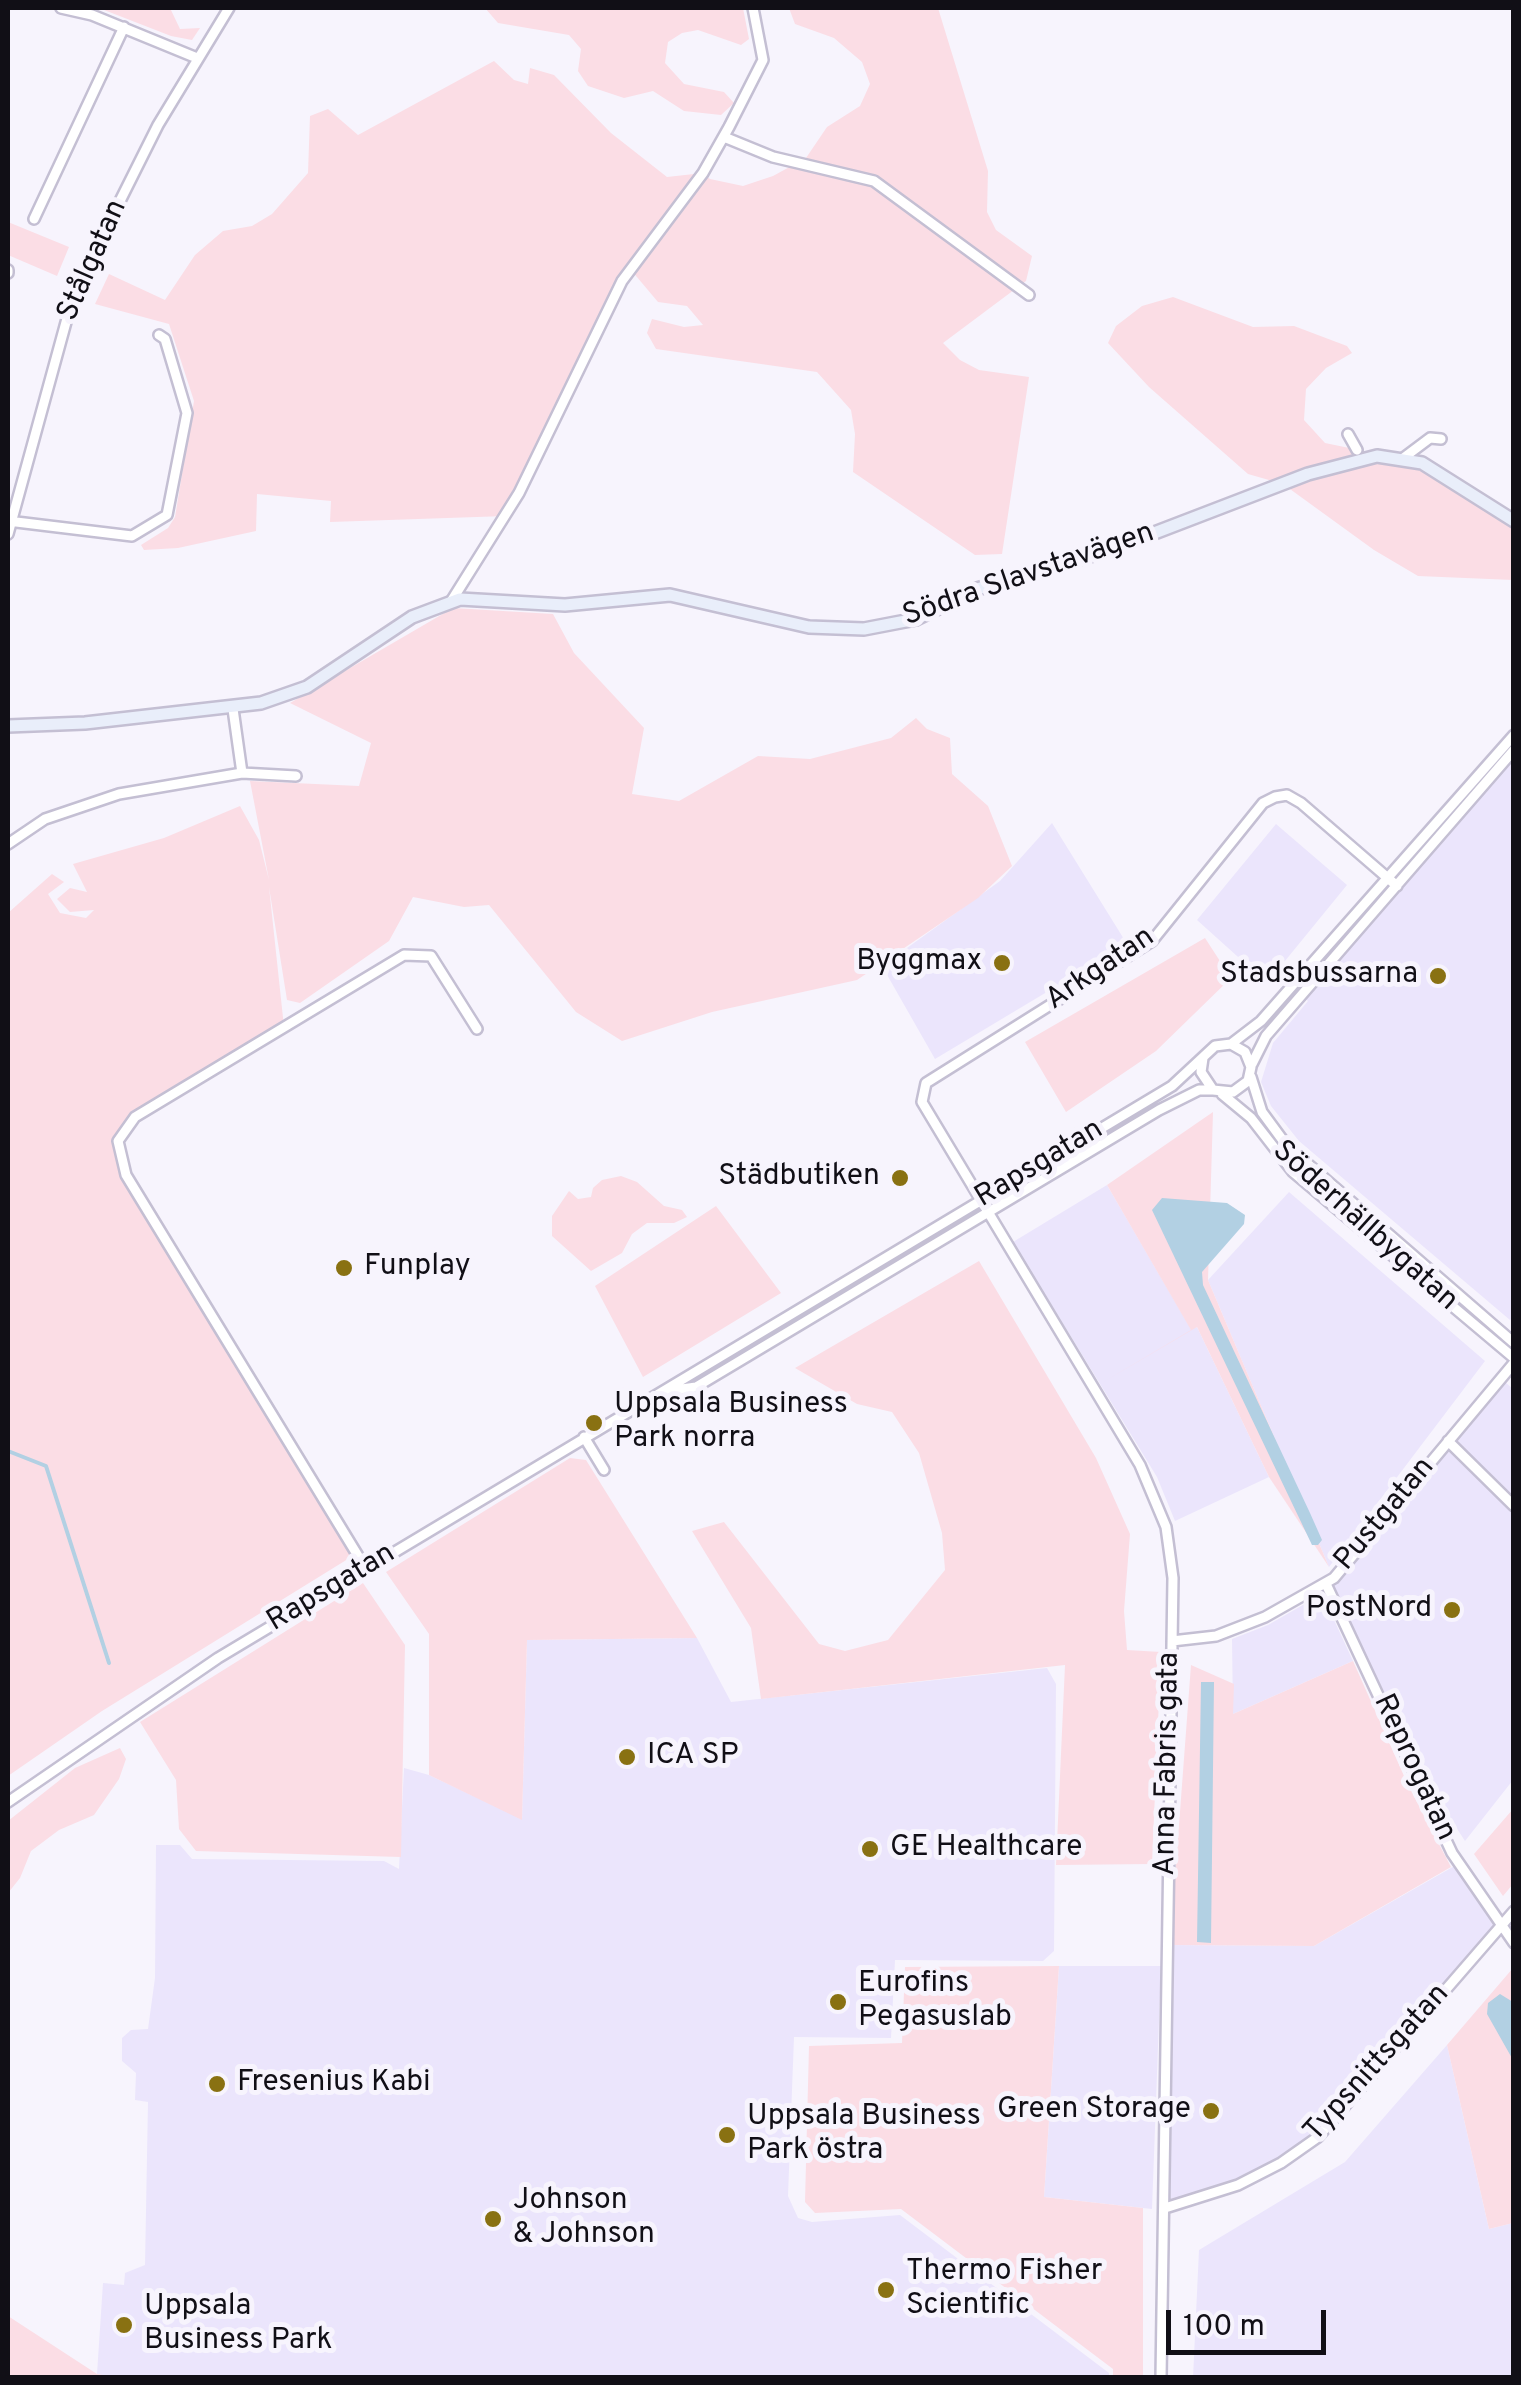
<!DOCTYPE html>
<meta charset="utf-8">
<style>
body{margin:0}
#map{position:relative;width:1521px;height:2385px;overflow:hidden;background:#f7f4fd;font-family:Overpass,sans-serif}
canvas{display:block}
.frame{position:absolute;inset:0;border:10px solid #110f16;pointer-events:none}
.scale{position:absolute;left:1166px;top:2310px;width:160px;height:45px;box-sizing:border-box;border:5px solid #110f16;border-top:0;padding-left:12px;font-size:30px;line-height:35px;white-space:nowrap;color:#110f16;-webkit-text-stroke:8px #f7f4fd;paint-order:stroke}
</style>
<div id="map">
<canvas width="1521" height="2385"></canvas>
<div class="frame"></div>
<div class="scale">100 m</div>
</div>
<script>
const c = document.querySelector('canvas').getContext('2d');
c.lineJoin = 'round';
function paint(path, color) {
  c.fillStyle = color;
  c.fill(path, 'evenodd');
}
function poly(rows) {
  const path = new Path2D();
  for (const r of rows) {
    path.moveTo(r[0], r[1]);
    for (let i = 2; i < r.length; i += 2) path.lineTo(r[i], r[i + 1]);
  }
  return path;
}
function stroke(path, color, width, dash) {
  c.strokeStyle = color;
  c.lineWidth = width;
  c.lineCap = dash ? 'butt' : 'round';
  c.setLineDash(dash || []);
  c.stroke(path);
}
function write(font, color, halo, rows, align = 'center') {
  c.font = font + ' Overpass,sans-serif';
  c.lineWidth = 10;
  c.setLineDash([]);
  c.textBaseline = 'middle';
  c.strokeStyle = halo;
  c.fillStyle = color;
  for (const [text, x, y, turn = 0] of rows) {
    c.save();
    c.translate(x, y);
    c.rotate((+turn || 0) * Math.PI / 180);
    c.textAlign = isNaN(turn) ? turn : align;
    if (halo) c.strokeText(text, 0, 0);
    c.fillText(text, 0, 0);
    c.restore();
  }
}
const built = poly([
 [1513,749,1514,1317,1510,1320,1299,1141,1271,1106,1261,1082,1273,1043,1308,1001,1302,995],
 [1052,823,1127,944,935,1059,882,966,1000,881],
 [1276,824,1347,885,1267,983,1197,920],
 [1107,1185,1191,1329,1197,1327,1269,1477,1175,1521,1157,1477,1013,1242],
 [1289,1192,1485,1361,1329,1567,1208,1280],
 [1505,1382,1513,1389,1513,1780,1465,1841,1435,1795,1332,1587],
 [1322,1594,1353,1661,1233,1714,1232,1639,1268,1625],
 [697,1638,731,1702,1047,1668,1056,1684,1054,1951,1043,1961,895,1960,891,2038,794,2037,788,2196,798,2218,812,2222,900,2215,1109,2373,1109,2377,115,2378,97,2374,103,2283,124,2285,125,2273,145,2265,148,2102,135,2100,136,2073,122,2061,122,2038,131,2030,148,2029,155,1978,156,1845,180,1845,192,1859,384,1861,399,1869,404,1768,429,1775,522,1819,527,1640],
 [1458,1864,1500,1927,1318,2137,1238,2185,1165,2208,1170,1945,1314,1946],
 [1059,1966,1161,1966,1152,2209,1044,2197],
 [1447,2045,1489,2229,1513,2223,1513,2377,1193,2378,1199,2250,1345,2162]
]);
const green = poly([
 [99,8,170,8,180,29,200,28,192,40,171,36],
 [485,8,743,8,749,39,741,45,698,30,682,33,668,42,665,63,684,84,724,92,734,103,721,115,684,111,653,91,624,98,588,86,578,71,581,49,569,35,498,23],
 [789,8,938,8,988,171,987,212,996,230,1032,256,1026,281,943,343,960,360,979,370,1029,377,1002,554,975,555,853,472,855,434,851,410,817,372,656,349,647,333,652,319,684,327,703,325,687,306,658,302,631,270,506,516,330,522,331,501,257,494,256,531,178,548,144,550,141,545,168,528,175,517,194,401,169,324,95,304,109,274,165,300,195,255,223,231,252,226,272,214,308,173,310,116,328,109,358,135,494,61,514,80,528,84,530,68,554,75,611,133,667,177,703,173,710,179,743,186,773,176,806,158,827,127,860,106,870,84,862,62,834,38,795,24],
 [8,222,69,247,57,276,8,255],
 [1173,297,1253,327,1294,326,1347,346,1352,353,1326,368,1306,389,1304,420,1325,443,1422,463,1513,521,1513,580,1418,576,1374,550,1283,484,1248,474,1149,387,1108,343,1116,326,1142,306],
 [453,608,553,614,574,653,644,728,632,794,679,801,758,756,810,759,891,738,916,718,927,729,950,738,952,774,988,806,1012,866,978,898,857,980,712,1012,622,1041,576,1012,489,905,464,907,413,897,389,941,300,1003,287,1000,269,887,284,1027,135,1117,118,1142,127,1175,356,1554,102,1711,8,1776,8,913,52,874,64,882,48,894,60,913,86,918,94,910,70,912,57,899,70,888,87,892,73,864,164,838,240,806,259,840,269,880,250,781,359,786,371,743,290,703],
 [1205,938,1231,978,1156,1051,1066,1112,1025,1042],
 [1213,1112,1208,1280,1329,1567,1269,1477,1197,1327,1100,1384,1191,1330,1107,1185],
 [621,1176,637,1182,664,1206,682,1210,687,1217,674,1223,647,1223,632,1234,622,1253,591,1271,552,1236,552,1216,569,1191,578,1199,591,1197,593,1188,602,1180],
 [716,1206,781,1293,643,1377,595,1286],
 [979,1261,1096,1458,1130,1534,1124,1611,1127,1650,1161,1652,1152,1864,1056,1865,1065,1665,761,1699,751,1628,692,1531,724,1522,819,1644,845,1651,888,1640,945,1570,942,1533,919,1453,892,1412,857,1404,795,1368],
 [570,1458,586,1460,697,1638,527,1640,522,1820,429,1775,429,1634,386,1572],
 [363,1583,405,1645,401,1857,196,1851,179,1829,176,1780,140,1722],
 [1353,1661,1408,1785,1451,1867,1314,1946,1170,1945,1191,1665,1234,1684,1233,1714],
 [120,1748,126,1759,119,1779,94,1815,59,1830,31,1851,20,1878,8,1893,8,1821,75,1768],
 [1513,1809,1513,1884,1503,1896,1474,1854],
 [1059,1966,1044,2197,1143,2208,1143,2377,1113,2377,1113,2369,901,2209,815,2213,805,2202,809,2046,902,2043,905,1967],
 [1513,1968,1513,2223,1489,2229,1447,2045],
 [8,2316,97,2374,115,2377,8,2377]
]);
const water = poly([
 [1162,1198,1227,1203,1245,1215,1244,1224,1202,1272,1203,1285,1310,1513,1322,1540,1318,1545,1312,1545,1152,1210],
 [1201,1682,1214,1682,1211,1943,1197,1942],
 [1500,1994,1513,2002,1513,2060,1487,2014,1488,2003]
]);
const stream = poly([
 [8,1451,46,1466,109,1663]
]);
const street = poly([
 [61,8,92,15,197,58],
 [724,137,773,157,874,181,1029,295],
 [34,219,124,27],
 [8,273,8,270],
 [1348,434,1357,450],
 [1402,459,1430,438,1441,439],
 [8,521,132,536,167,515,187,413,165,339,159,335],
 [8,534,74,293,158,125,229,8],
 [452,600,519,493,622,281,703,173,729,127,763,60,753,8],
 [233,709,242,773],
 [8,844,45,819,119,794,242,773,296,776],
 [1231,1044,1261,1021,1514,735],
 [1252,1064,1266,1036,1514,750],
 [1251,1077,1262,1112,1287,1146,1514,1343],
 [1222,1094,1251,1118,1293,1172,1514,1358],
 [668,1391,696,1387,1159,1110,1199,1090,1213,1090],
 [584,1437,604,1470],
 [1448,1441,1514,1506],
 [366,1569,126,1175,118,1141,135,1117,404,955,431,956,477,1029],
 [1326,1584,1452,1853,1514,1943],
 [1172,1641,1216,1636,1265,1617,1334,1578,1514,1363],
 [8,1802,218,1658,1172,1086,1215,1046,1231,1044,1245,1052,1251,1067,1248,1081,1233,1092,1213,1090,1201,1072,1203,1058],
 [1165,2208,1238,2185,1281,2163,1318,2137,1514,1911],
 [1161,2378,1173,1578,1166,1527,1140,1465,922,1102,926,1083,1152,941,1263,803,1275,797,1287,795,1301,803,1397,886]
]);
const secondary = poly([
 [8,726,85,723,261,703,307,687,412,617,460,599,565,605,670,595,809,627,864,629,916,619,977,589,1110,550,1308,474,1377,456,1422,463,1514,521]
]);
const markers = [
 [1002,963,10,"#897112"],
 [1438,976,10,"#897112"],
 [900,1178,10,"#897112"],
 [344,1268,10,"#897112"],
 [594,1423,10,"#897112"],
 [1452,1610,10,"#897112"],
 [627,1757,10,"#897112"],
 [870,1849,10,"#897112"],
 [838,2002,10,"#897112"],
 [217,2084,10,"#897112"],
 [1211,2111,10,"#897112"],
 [727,2135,10,"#897112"],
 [493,2219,10,"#897112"],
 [886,2290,10,"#897112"],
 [124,2325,10,"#897112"]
];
const streetNames = [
 ["Stålgatan",94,261,-66],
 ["Södra Slavstavägen",1029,576,-19],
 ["Arkgatan",1101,970,-34],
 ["Rapsgatan",1040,1165,-31],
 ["Söderhällbygatan",1364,1227,42],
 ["Pustgatan",1386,1515,-50],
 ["Rapsgatan",332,1589,-31],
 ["Anna Fabris gata",1169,1764,-89],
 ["Reprogatan",1413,1768,65],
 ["Typsnittsgatan",1378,2064,-48]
];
const poiNames = [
 ["Byggmax",982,963,"right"],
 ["Stadsbussarna",1418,976,"right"],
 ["Städbutiken",880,1178,"right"],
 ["Funplay",364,1268],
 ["Uppsala Business",614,1406],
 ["Park norra",614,1440],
 ["PostNord",1432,1610,"right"],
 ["ICA SP",647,1757],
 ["GE Healthcare",890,1849],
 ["Eurofins",858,1985],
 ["Pegasuslab",858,2019],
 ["Fresenius Kabi",237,2084],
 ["Green Storage",1191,2111,"right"],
 ["Uppsala Business",747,2118],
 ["Park östra",747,2152],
 ["Johnson",513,2202],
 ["& Johnson",513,2236],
 ["Thermo Fisher",906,2273],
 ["Scientific",906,2307],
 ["Uppsala",144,2308],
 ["Business Park",144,2342]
];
paint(built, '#ebe5fc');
paint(green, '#fbdde5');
paint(water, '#b2d0e3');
stroke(stream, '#b2d0e3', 4);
stroke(street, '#c4bfd3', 14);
stroke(secondary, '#c4bfd3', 16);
stroke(street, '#fff', 9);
stroke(secondary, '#e9eefa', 11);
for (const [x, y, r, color] of markers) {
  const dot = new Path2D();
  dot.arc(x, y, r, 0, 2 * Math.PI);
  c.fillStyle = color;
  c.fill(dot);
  stroke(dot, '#f7f4fd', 4);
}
write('30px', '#110f16', '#f7f4fd', streetNames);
write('30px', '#110f16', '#f7f4fd', poiNames, 'left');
</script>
